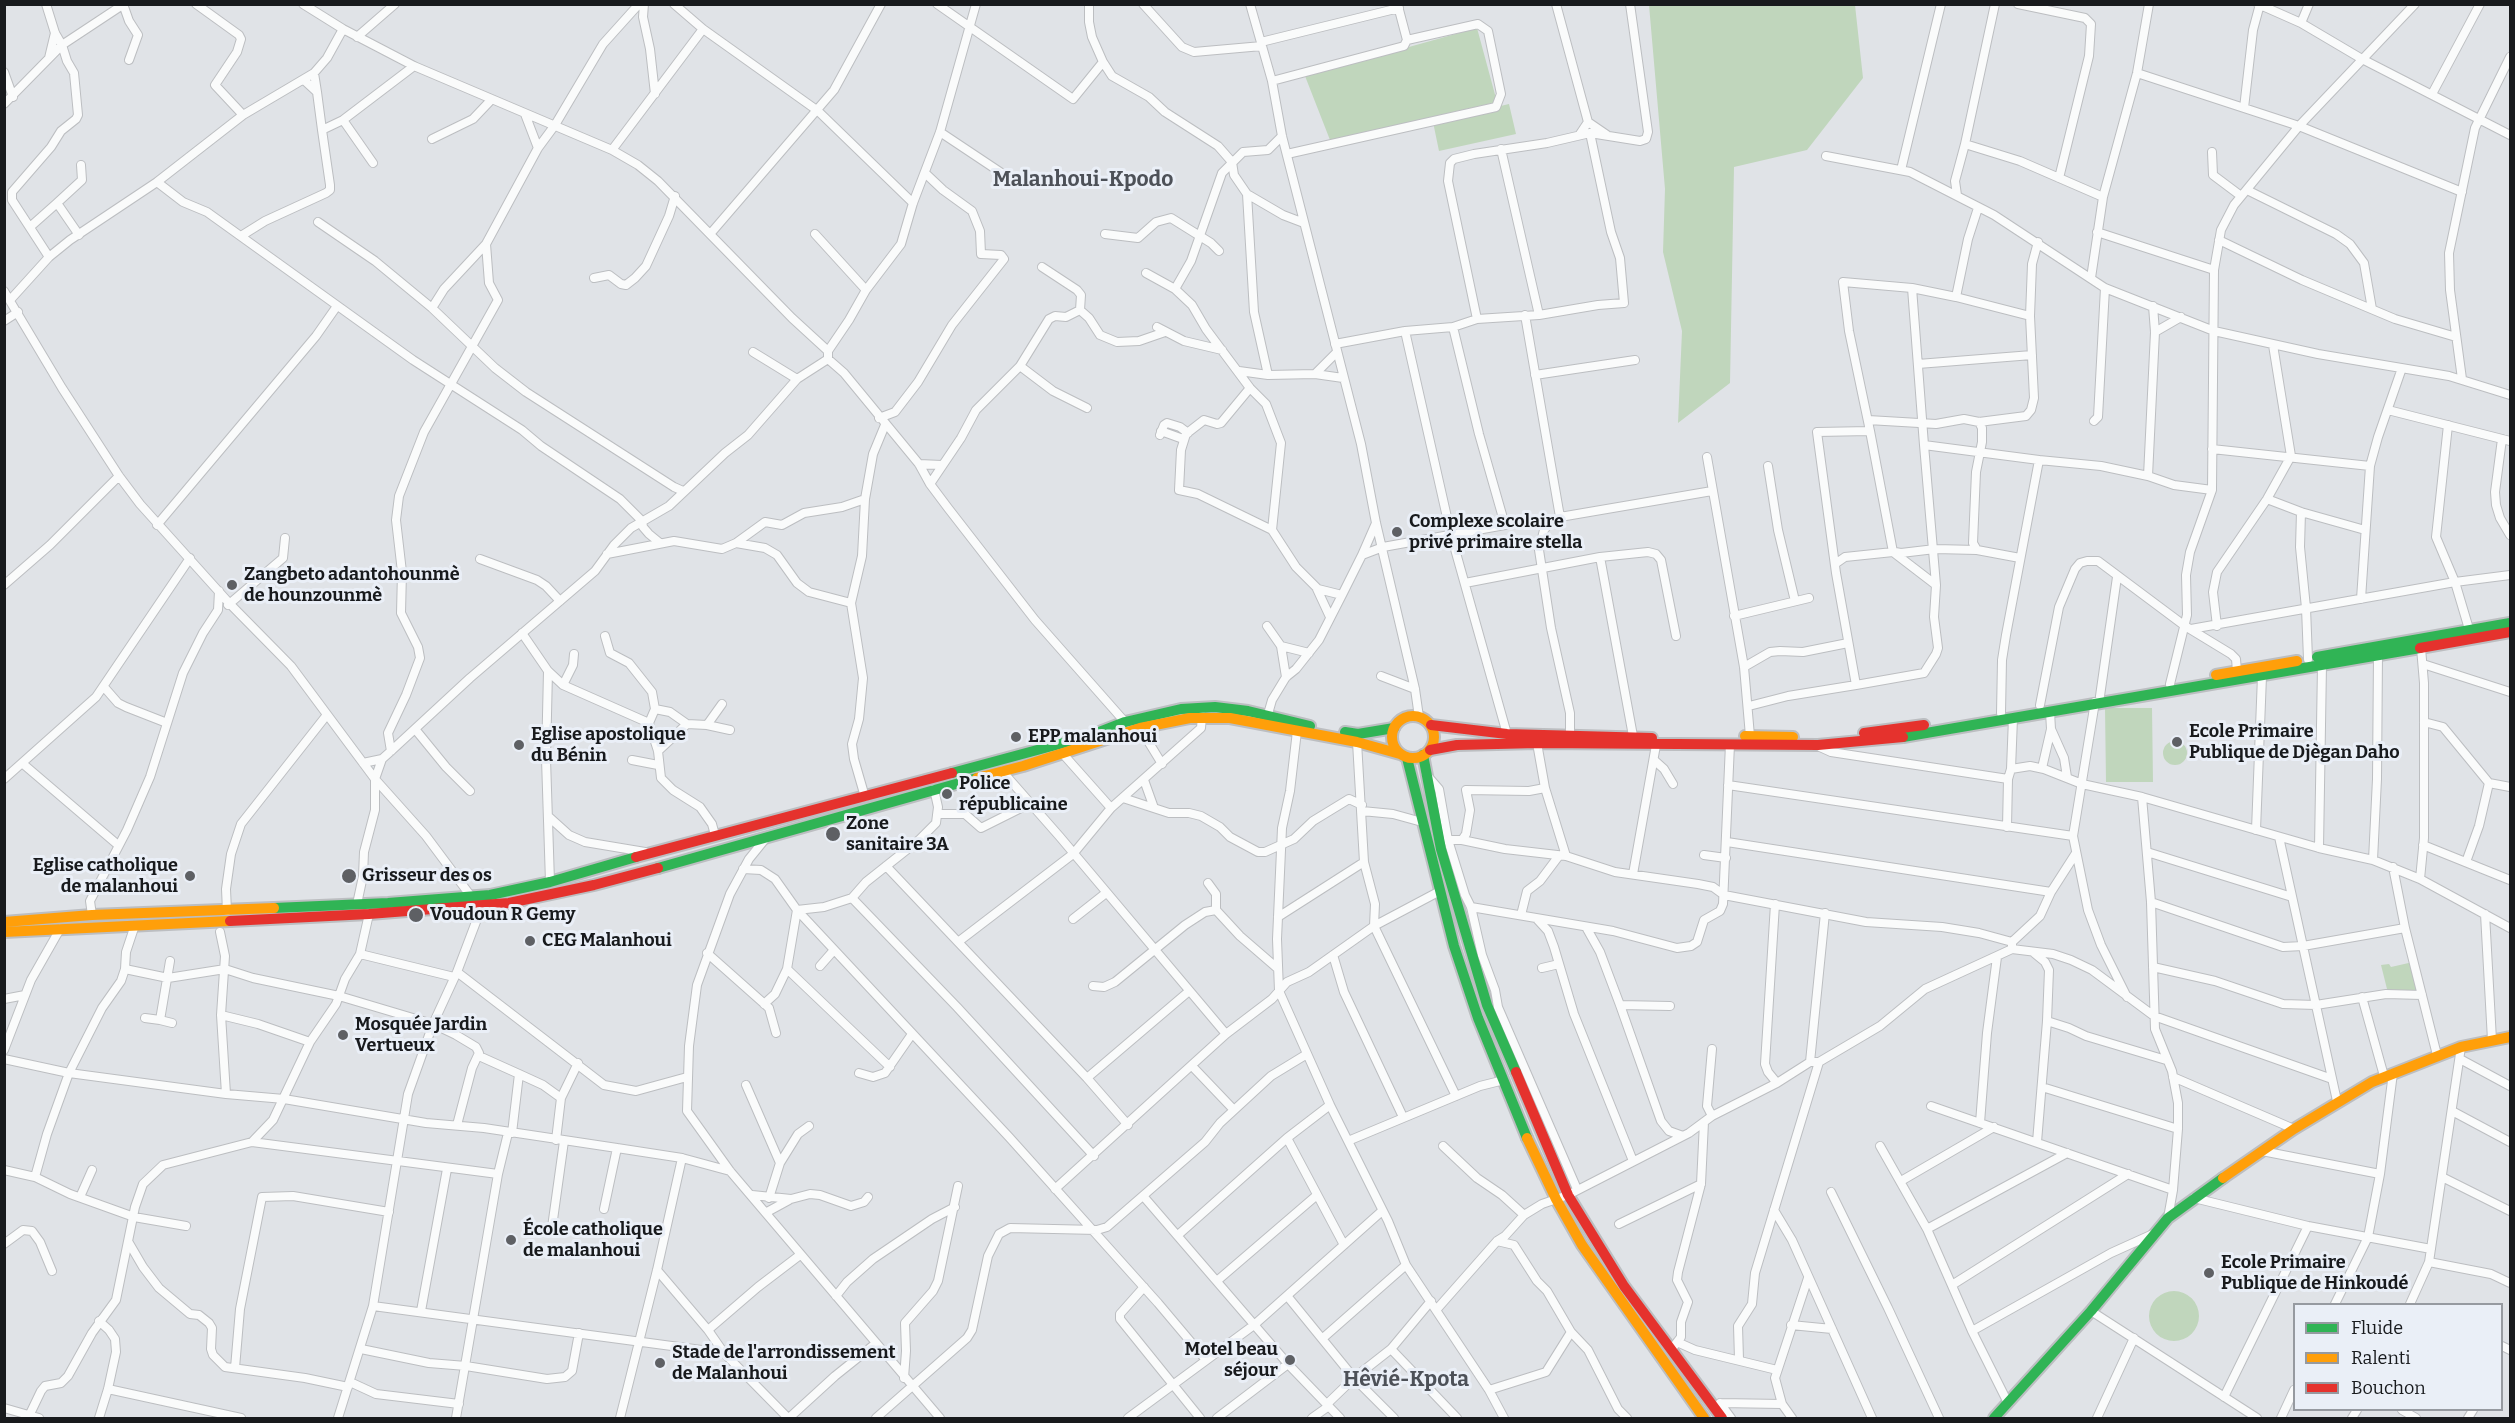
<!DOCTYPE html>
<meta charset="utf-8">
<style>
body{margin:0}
#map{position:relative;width:2515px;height:1423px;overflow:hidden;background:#e0e3e7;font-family:Bitter,serif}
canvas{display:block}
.frame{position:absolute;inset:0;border:6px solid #181a1d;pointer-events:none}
.legend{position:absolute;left:2293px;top:1303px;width:210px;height:108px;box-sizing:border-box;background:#eaeff7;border:2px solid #969aa0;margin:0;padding:8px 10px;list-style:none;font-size:18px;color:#181a1d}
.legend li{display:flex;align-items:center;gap:12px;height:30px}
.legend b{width:30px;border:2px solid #969aa0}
</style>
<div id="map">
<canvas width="2515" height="1423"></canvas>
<div class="frame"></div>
<ul class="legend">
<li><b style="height:8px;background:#30b455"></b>Fluide</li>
<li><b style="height:8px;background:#ff9f0a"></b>Ralenti</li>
<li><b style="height:8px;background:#e5322d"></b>Bouchon</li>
</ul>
</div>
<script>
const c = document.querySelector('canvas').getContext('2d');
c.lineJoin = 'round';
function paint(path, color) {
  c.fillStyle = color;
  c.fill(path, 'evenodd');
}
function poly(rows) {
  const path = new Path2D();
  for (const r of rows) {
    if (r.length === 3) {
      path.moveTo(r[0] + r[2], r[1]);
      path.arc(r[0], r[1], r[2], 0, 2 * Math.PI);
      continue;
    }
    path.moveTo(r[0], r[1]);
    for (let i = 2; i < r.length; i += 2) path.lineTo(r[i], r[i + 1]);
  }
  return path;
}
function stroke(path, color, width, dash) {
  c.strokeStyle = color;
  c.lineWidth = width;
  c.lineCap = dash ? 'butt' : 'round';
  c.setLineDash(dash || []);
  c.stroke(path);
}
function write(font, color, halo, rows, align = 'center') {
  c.font = font + ' Bitter,serif';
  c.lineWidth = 6;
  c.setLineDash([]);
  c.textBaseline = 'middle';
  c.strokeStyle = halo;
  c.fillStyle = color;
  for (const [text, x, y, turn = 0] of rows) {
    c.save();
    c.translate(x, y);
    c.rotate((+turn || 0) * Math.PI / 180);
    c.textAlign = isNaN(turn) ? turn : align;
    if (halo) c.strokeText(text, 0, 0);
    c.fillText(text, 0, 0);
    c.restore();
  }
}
const green = poly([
 [1649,5,1855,5,1863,78,1807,150,1734,167,1730,383,1678,423,1682,331,1663,252,1665,189],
 [1477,28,1497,102,1330,140,1305,76],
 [1509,104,1516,134,1439,151,1433,122],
 [2105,708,2152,708,2153,782,2106,782],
 [2175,753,12],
 [2413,962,2417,995,2388,993,2381,965,2389,964,2391,967],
 [2174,1316,25]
]);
const street = poly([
 [123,4,129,21,138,35,129,60],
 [196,4,239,35,241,39,237,52,215,85,243,115],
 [303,4,343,29,414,66,612,150,638,165,658,181,792,318,828,351,828,359,844,373,919,464,930,484,948,508,1035,620,1125,722],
 [644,4,643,17,650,49,655,94],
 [674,4,703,29,818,111,913,203],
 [937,4,1073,99,1103,62,1112,76,1149,97,1165,112,1218,146,1232,162,1234,175,1247,194,1283,215,1304,223],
 [1089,4,1089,22,1092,37,1103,62],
 [1143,4,1182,47,1194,52,1262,46],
 [1250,4,1272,81,1282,136,1361,444,1376,523,1415,689,1419,717],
 [1556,4,1588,122,1580,134],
 [1995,4,1965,144,2020,161,2103,197],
 [2018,4,2085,18,2091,24,2089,56,2059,178],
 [2258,4,2301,23,2362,59,2510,135],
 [1398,6,1407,40],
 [2301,23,2309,4],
 [357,37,395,4],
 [1261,42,1399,8],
 [49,58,55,33],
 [4,72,13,97],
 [2137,73,2299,126,2462,192],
 [304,80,317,92,314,73],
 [1272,81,1404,46,1407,40,1478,24,1488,31,1501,94,1496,107,1287,154],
 [317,92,322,130],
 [2432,94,2480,4],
 [4,104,62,45,55,33,46,4],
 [2244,108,2253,30,2260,4],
 [525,114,538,148],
 [343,120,373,163],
 [1588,122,1607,135],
 [940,132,1003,174],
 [432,139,473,119,491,100],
 [1501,149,1539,315],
 [612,150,703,29],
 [2212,152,2213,175,2241,196],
 [1826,156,1910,172,1994,215,2105,288,2214,331,2318,354,2449,376,2510,395],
 [1901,170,1941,4],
 [157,182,183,202,207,212,413,360,522,430,541,446,620,499,642,521,643,527,649,534,660,543],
 [2247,190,2336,234,2350,244,2364,263,2372,309],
 [1247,194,1254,312,1268,375],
 [1957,195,1955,181,1965,144],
 [318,222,375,261,432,308,495,368,526,392,674,487,683,491],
 [30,227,57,203],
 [2097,232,2214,270],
 [711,233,834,90,881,4],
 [815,234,866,290],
 [1105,234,1138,238,1156,222,1171,218,1211,243,1219,251],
 [79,235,57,203,82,180,81,165],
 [241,236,265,221,326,193,330,190,330,185,322,130,343,120,414,66],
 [2219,240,2302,280,2395,319,2456,337],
 [49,257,12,200,12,192,51,147,61,131,76,119,78,115,74,73,67,61,62,45,124,4],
 [1146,273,1175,289,1192,305,1206,329,1250,388,1266,404,1281,443,1272,530,1296,567,1318,589,1342,595,1362,555,1383,547,1505,525,1552,520,1560,517,1712,491],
 [594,278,609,275,621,284,626,285,635,278,646,266,669,216,675,196],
 [2091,278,2103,197,2137,73,2149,4],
 [1912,288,1924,445,2039,460,2101,466,2148,476,2174,485,2212,490],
 [1175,289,1191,261,1222,173,1243,152,1268,150,1282,136],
 [4,291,62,388,119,476,140,504,230,604,291,666,375,779,426,836,470,895],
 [1956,297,1968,239,1978,208],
 [11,299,49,257,70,240,157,182,243,115,314,73,327,58,343,29],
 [432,308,444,289,486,244],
 [1080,310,1089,318,1100,335,1117,342,1139,341,1165,332],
 [1525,315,1560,517],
 [1477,319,1448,181,1450,163,1454,159,1474,154,1547,143,1590,133,1640,141,1646,139,1648,132,1630,4],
 [4,321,18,312],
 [1157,327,1184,341,1222,350],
 [1453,327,1479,434,1505,525],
 [1405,331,1451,535,1507,734],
 [2155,332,2181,317],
 [1335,344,1405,331,1453,327,1477,319,1539,315,1598,305,1624,303,1620,258,1611,232,1590,133],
 [828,351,849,320,866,290,901,244,913,203,940,132,976,4],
 [753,352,797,379],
 [1918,364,2032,355],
 [1020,366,1053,391,1087,408],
 [1239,371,1268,375,1315,374,1343,378],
 [1315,374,1337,352],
 [1535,375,1635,360],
 [2462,379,2450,290,2449,253,2475,128,2510,57],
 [1250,388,1221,423,1217,424,1204,420,1186,434,1181,450,1179,490,1198,494,1272,530],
 [2388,410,2510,441],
 [879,418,895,412,918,382,952,325,1004,259,1001,255,981,254,980,231,972,211,943,190,925,173],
 [1868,420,1936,424,1964,419,1979,422,2026,416,2031,410,2034,398,2030,316,2032,264,2038,242],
 [2094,421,2098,417,2105,288],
 [1979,422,1982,428,1982,442,1976,472,1973,543,1977,550,2020,558],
 [2448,425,2436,537,2455,582,2469,629],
 [1161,431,1183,439],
 [1160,435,1164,425,1167,423,1180,427,1188,433],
 [2502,439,2495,492,2496,505,2500,518,2510,535],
 [1924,445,1936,585],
 [2212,449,2370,466],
 [1707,457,1744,667,1750,736],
 [919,464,942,465],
 [1768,466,1778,530,1795,601],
 [2148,476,2155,332,2153,306],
 [930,484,961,438,976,410,1020,366,1049,319,1055,316,1066,317,1080,310,1081,295,1077,290,1042,267],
 [2267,499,2301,512,2365,530],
 [2301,512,2300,547,2306,608,2308,659],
 [1552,520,1544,530,1539,550,1551,628,1570,713,1570,735],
 [157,525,316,336,337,306],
 [736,543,765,548,777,555,797,583,809,592,851,603],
 [1895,552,1901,553,1935,549,1977,550],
 [607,554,674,541,722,549,736,543,765,522,782,525,804,513,842,507,865,499],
 [1362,555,1376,523],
 [1600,557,1633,736],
 [480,559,537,580,546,586,560,601],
 [1835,564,1845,557,1893,552,1870,431],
 [1465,583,1600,557,1648,552,1656,554,1661,560,1676,636],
 [4,585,50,545,119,476],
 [1317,589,1330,617],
 [2361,599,2370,466,2378,437,2402,368],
 [228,605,283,558,285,538],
 [1734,616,1809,598],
 [1267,626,1281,646,1286,677],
 [2217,626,2213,592,2217,572,2267,499,2291,456,2273,345],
 [2191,629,2455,582,2510,575],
 [522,633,548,671,563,685,649,723,658,751,661,778,673,790,700,807,712,824,715,835],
 [605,636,610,653,629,663,652,692,655,709,649,723],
 [1281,646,1309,653],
 [2423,664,2510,692],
 [1744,667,1770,652,1780,651,1803,652,1848,643],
 [548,671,546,759,550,882],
 [1381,676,1415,689],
 [2170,684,2187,615,2186,575,2190,552,2212,490,2214,270,2221,230,2234,205,2299,126,2415,4],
 [563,685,573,665,574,654],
 [1856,685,1924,673,1936,654,1938,648,1934,617,1936,585,1893,552],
 [104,687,118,703,126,707,167,723],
 [2100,696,2117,577],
 [2040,705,2059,607,2075,569,2080,563,2087,561,2098,561,2185,626,2231,654,2236,659,2237,671],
 [1749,706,1788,696,1856,685,1836,573,1817,432,1870,431,1849,331,1843,282,1912,288,1956,297,2030,316],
 [655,709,670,712,687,724],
 [2001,713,2002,660,2006,635,2039,460],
 [1268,714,1272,700,1286,677,1296,669,1319,640,1342,595],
 [2424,722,2443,727,2489,783,2510,787],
 [707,725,730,730],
 [1140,728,1162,764],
 [415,729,446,767,470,791],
 [2051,729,2064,758,2067,777],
 [1297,731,1290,791,1282,828,1277,939,1279,991,1330,1105,1388,1221,1406,1265,1489,1390,1504,1418],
 [1357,742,1364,862,1375,904,1374,926,1456,1096],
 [1537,743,1545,788,1566,856],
 [1820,747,1831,752,2008,779],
 [391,751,388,733,406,695,420,658,418,647,401,613,402,572,396,520,399,496,424,432,498,300,489,283,486,244,538,148,555,125,603,44,639,4],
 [658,751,687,724,707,725,722,704],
 [1063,754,1111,808],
 [632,760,658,765],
 [1654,760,1664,769,1673,784],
 [22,763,118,845],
 [363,763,382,759,391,751,470,678,595,571,614,545,631,528,669,506,725,453,748,435,797,379,828,359],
 [2042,768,2051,729,2050,712],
 [2011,769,2030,766,2044,769,2082,784,2142,797,2319,848,2373,860,2420,879,2510,928],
 [1002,771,1060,837,1226,1034],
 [1426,774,1439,789,1448,840,1465,895,1471,907,1482,955,1495,990,1498,1007,1577,1189],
 [4,779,96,697,190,558],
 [1144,780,1154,808],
 [1728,785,2073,836,2088,910,2101,945,2127,997],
 [865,797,854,759,852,744,859,719,863,678,851,603,862,556,865,499,873,454,885,425],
 [2142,797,2151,902,2155,1029,2172,1071,2178,1103,2178,1129,2173,1190,2168,1218],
 [1123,798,1169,813,1189,813,1201,816,1220,827,1230,837,1258,852,1265,852,1294,839,1313,821,1349,799,1362,805],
 [1362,811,1393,814,1422,822],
 [938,814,965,814,981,828,1029,804],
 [549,817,569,835,585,842,645,852],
 [2007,827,2008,779,2011,769,2013,718],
 [2256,830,2262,676],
 [2073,836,2095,702],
 [2279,837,2337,1101],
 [766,838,749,859,730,894,697,985,689,1046,687,1111,730,1171,940,1418],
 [1448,840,1462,840,1505,849,1566,856,1615,872,1698,884,1713,887,1724,895,1866,922,1942,927,1979,933,2012,942],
 [1462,840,1466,834,1470,810,1466,790,1529,791,1545,788],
 [1727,842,2051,892],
 [2423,845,2510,880],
 [2319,848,2322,665],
 [2147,852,2292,897],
 [1704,855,1726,858],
 [2373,860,2377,779,2378,654],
 [2466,862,2479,826,2489,783],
 [886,866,1087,1078,1128,1125],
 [2393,867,2405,928,2437,1055],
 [743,869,761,870,775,879,797,910,1009,1137,1158,1303,1206,1360],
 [1633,874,1656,745],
 [2420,879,2424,838,2424,683,2421,648],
 [1208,883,1216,894,1216,910,1240,936,1277,968],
 [852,898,957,1007,1094,1156],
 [2151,902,2283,947,2303,946,2405,928],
 [357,904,363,876,364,852,375,810,375,779,382,759],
 [1775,904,1765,1064,1768,1072,1777,1083],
 [1471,907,1613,931,1677,948,1691,946,1697,942,1704,920,1720,911,1723,904,1730,744],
 [227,911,226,889,231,854,241,824,326,716],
 [2485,914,2492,1040],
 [92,915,90,901,127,830,150,777,183,673,203,633,218,610,219,591],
 [1521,915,1527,891,1540,881,1558,857],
 [1278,917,1364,862],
 [1073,919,1106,893],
 [1537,919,1548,931,1554,947,1574,1014,1633,1161],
 [135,925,126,952,125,969,168,978,225,969,253,978,339,996,433,1024,456,1035,476,1047,479,1053,472,1068,457,1125],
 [1586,927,1600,952,1620,1005,1661,1121,1669,1131,1683,1136],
 [220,932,225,956,221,1015,226,1094],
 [958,942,1073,854,1111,808,1201,728,1202,716],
 [2012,949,2053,954,2071,960,2092,970,2154,1016,2332,1079],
 [707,953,769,1008,776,1033],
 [2034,953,2045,962,2049,970,2047,1021,2037,1142],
 [360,954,454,977],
 [1333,955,1344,992,1403,1117],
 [170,961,160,1020,172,1023],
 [820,966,834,950],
 [2153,967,2215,981,2283,1004,2316,1005,2386,994,2422,995],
 [1542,968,1559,964],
 [787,969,890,1067],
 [457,972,604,1085,636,1091,687,1077],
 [1093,986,1104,987,1115,982,1185,925,1205,912,1216,910],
 [2362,997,2384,1076],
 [4,999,25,995],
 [764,1004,775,994,787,969,797,910,824,907,852,898,866,882,919,840,936,823,938,807,934,789],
 [1620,1005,1670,1006],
 [221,1015,258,1024,310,1042],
 [145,1018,160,1020],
 [2047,1021,2069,1028,2086,1036,2166,1060],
 [4,1050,31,980,60,929],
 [479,1056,519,1074,512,1133],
 [4,1059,69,1073,226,1094,284,1099,426,1123,484,1128,617,1148,682,1158,730,1171],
 [2460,1059,2510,1086],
 [1810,1062,1825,913],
 [1192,1066,1234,1110],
 [859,1073,873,1077,885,1073,912,1034],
 [519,1074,543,1085,561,1098,556,1140],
 [2173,1077,2294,1129],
 [1087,1078,1188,992],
 [746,1085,780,1163,798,1134,809,1126],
 [2042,1087,2178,1129],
 [561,1098,578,1063],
 [1931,1106,2173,1190],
 [2452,1111,2510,1142],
 [1712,1116,1707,1106,1712,1049],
 [1980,1123,1987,1033,1997,957],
 [1287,1138,1330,1105],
 [1348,1141,1480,1086,1504,1080],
 [252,1142,498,1174],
 [1443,1146,1477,1178,1502,1195,1524,1215],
 [1880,1146,1927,1229,1972,1331,2008,1403],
 [2262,1151,2380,1174],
 [4,1170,35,1177,70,1194,134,1217,186,1226],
 [35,1177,47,1134,69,1073,102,1008,121,981,125,969],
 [2442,1177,2510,1211],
 [1901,1181,1994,1127],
 [1055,1189,1226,1034,1272,999,1287,982,1309,972,1374,926,1440,891],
 [1831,1192,1888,1308,1939,1418],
 [752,1195,791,1199,810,1194,820,1195,851,1206,864,1202,868,1197],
 [80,1197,92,1170],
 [1144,1197,1288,1364,1340,1418],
 [769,1198,780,1163],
 [2194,1198,2308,1226,2431,1249],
 [604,1209,617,1148],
 [1774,1210,1792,1240,1872,1418],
 [767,1212,789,1200],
 [1619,1224,1701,1184],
 [552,1227,564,1141],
 [1927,1229,2067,1153],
 [1178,1235,1287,1138,1344,1245],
 [1497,1241,1514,1245,1537,1281,1547,1291,1571,1332,1588,1350,1618,1409,1627,1418],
 [129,1243,143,1267,159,1288,190,1314,199,1315,209,1323,212,1328,211,1349,213,1355,225,1367,305,1378,348,1387],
 [4,1244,23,1230,32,1231,40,1242,52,1271],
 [2429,1262,2491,1274,2510,1283],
 [657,1270,708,1330,724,1353,788,1418],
 [1218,1280,1317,1195],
 [1952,1285,2128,1174],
 [1144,1287,1120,1314,1120,1319,1200,1418],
 [836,1296,847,1282,873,1259,932,1219,955,1207],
 [1288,1297,1354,1378,1394,1418],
 [2335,1304,2368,1237,2380,1174,2393,1073],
 [2410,1304,2429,1262,2461,1047],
 [373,1306,724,1353],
 [1437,1309,1497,1241,1505,1236,1524,1215,1542,1204,1568,1195,1689,1133,1712,1116,1777,1083,1810,1062,1819,1062,1880,1026,1925,989,2012,949,2012,942,2040,916,2051,892,2076,853],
 [421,1311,447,1169],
 [2091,1311,2257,1418],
 [1791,1325,1832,1329],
 [708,1330,758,1287,800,1255],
 [1972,1331,2111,1253,2153,1234],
 [1323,1338,1406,1265],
 [1677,1342,1695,1350,1777,1370],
 [2502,1346,2510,1350],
 [361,1349,429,1363,466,1366,547,1379,565,1377,572,1371,579,1333],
 [1391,1349,1457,1418],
 [1671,1350,1681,1337,1681,1322,1688,1302,1677,1280,1678,1272,1701,1184,1704,1122],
 [1739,1359,1738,1326,1752,1304,1755,1273,1819,1062],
 [235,1368,240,1309,262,1197,293,1196,389,1212],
 [904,1378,906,1351,905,1323,933,1291,938,1281,958,1186],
 [350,1382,376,1394,459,1404],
 [108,1389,241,1418],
 [1489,1390,1546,1372,1571,1332],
 [2224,1397,2308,1226],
 [1720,1403,1782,1404],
 [1720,1403,1731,1418],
 [1327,1404,1354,1378,1391,1349,1431,1301],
 [4,1408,39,1418],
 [2402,1410,2416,1418],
 [29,1416,41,1391,45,1386,61,1383,68,1376,92,1333,116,1300,135,1207,143,1184,163,1165,252,1142,273,1120,310,1042,336,1004,345,979,360,954,369,914],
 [99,1418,108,1389,116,1352,115,1339,109,1330,99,1321],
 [338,1418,373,1306,408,1094,433,1024,457,972,482,906],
 [456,1418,498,1174,508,1133],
 [620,1418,657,1270,682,1158],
 [789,1418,835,1376,875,1344],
 [876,1418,967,1338,972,1330,988,1256,999,1234,1010,1228,1097,1230,1107,1227,1205,1142,1220,1123,1271,1076,1307,1054],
 [1128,1418,1254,1325,1382,1211],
 [1217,1418,1288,1364],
 [1312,1418,1329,1406],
 [1792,1418,1782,1404,1775,1378,1808,1278],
 [2097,1418,2134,1338],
 [2281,1418,2294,1390],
 [2352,1418,2357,1410],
 [2468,1418,2473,1410]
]);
const fast = poly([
 [2317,657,2510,623],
 [1345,732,1358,734,1394,728],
 [1903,737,2420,648],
 [1423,755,1441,849,1487,1005,1516,1072],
 [1407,758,1454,946,1478,1018,1527,1138],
 [952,773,1089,736,1125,722,1181,709,1215,707,1248,711,1310,726],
 [658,868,977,778],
 [274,908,388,903,490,895,550,882,636,857],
 [1994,1418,2091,1311,2168,1218,2223,1178]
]);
const slow = poly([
 [2216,675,2297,661],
 [1413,737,21],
 [1745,736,1793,737],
 [977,778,1023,766,1140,728,1190,718,1230,718,1357,742,1400,754],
 [4,922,92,915,274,908],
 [4,932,230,921],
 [1527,1138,1556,1199,1582,1245,1704,1418],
 [2223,1178,2294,1129,2372,1082,2461,1047,2510,1037]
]);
const jam = poly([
 [2420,648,2510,632],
 [1431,725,1507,734,1652,738],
 [1864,733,1924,725],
 [1430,750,1457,745,1537,743,1818,745,1903,737],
 [636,857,952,773],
 [230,921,369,914,509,903,594,885,658,868],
 [1516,1072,1568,1195,1624,1286,1722,1418]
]);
const markers = [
 [1397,532,6,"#5e6064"],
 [232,585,6,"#5e6064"],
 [1016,737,6,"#5e6064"],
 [2177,742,6,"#5e6064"],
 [519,745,6,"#5e6064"],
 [947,794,6,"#5e6064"],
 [833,834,8,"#5e6064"],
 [190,876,6,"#5e6064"],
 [349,876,8,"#5e6064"],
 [416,915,8,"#5e6064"],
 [530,941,6,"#5e6064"],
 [343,1035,6,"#5e6064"],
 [511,1240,6,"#5e6064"],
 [2209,1273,6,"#5e6064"],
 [1290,1360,6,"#5e6064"],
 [660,1363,6,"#5e6064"]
];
const poiNames = [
 ["Complexe scolaire",1409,522],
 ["privé primaire stella",1409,543],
 ["Zangbeto adantohounmè",244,575],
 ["de hounzounmè",244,596],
 ["Ecole Primaire",2189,732],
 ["Publique de Djègan Daho",2189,753],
 ["Eglise apostolique",531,735],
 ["du Bénin",531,756],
 ["EPP malanhoui",1028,737],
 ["Police",959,784],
 ["républicaine",959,805],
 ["Zone",846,824],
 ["sanitaire 3A",846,845],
 ["Eglise catholique",178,866,"right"],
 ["de malanhoui",178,887,"right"],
 ["Grisseur des os",362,876],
 ["Voudoun R Gemy",430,915],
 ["CEG Malanhoui",542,941],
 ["Mosquée Jardin",355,1025],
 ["Vertueux",355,1046],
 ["École catholique",523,1230],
 ["de malanhoui",523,1251],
 ["Ecole Primaire",2221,1263],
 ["Publique de Hinkoudé",2221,1284],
 ["Motel beau",1278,1350,"right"],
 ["séjour",1278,1371,"right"],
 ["Stade de l'arrondissement",672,1353],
 ["de Malanhoui",672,1374]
];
const quarterNames = [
 ["Malanhoui-Kpodo",1083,180],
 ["Hêvié-Kpota",1406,1380]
];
paint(green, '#c0d6bc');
stroke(street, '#bcbec1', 10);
stroke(fast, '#bcbec1', 14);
stroke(slow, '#bcbec1', 14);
stroke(jam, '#bcbec1', 14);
stroke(street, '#fafbfb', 8);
stroke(fast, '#30b455', 10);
stroke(slow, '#ff9f0a', 10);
stroke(jam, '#e5322d', 10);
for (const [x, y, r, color] of markers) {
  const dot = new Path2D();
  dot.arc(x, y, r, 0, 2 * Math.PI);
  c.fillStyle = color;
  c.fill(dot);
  stroke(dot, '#eaeff7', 2);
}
write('bold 18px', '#181a1d', '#eaeff7', poiNames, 'left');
write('bold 21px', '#4d5158', '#eaeff7', quarterNames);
</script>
